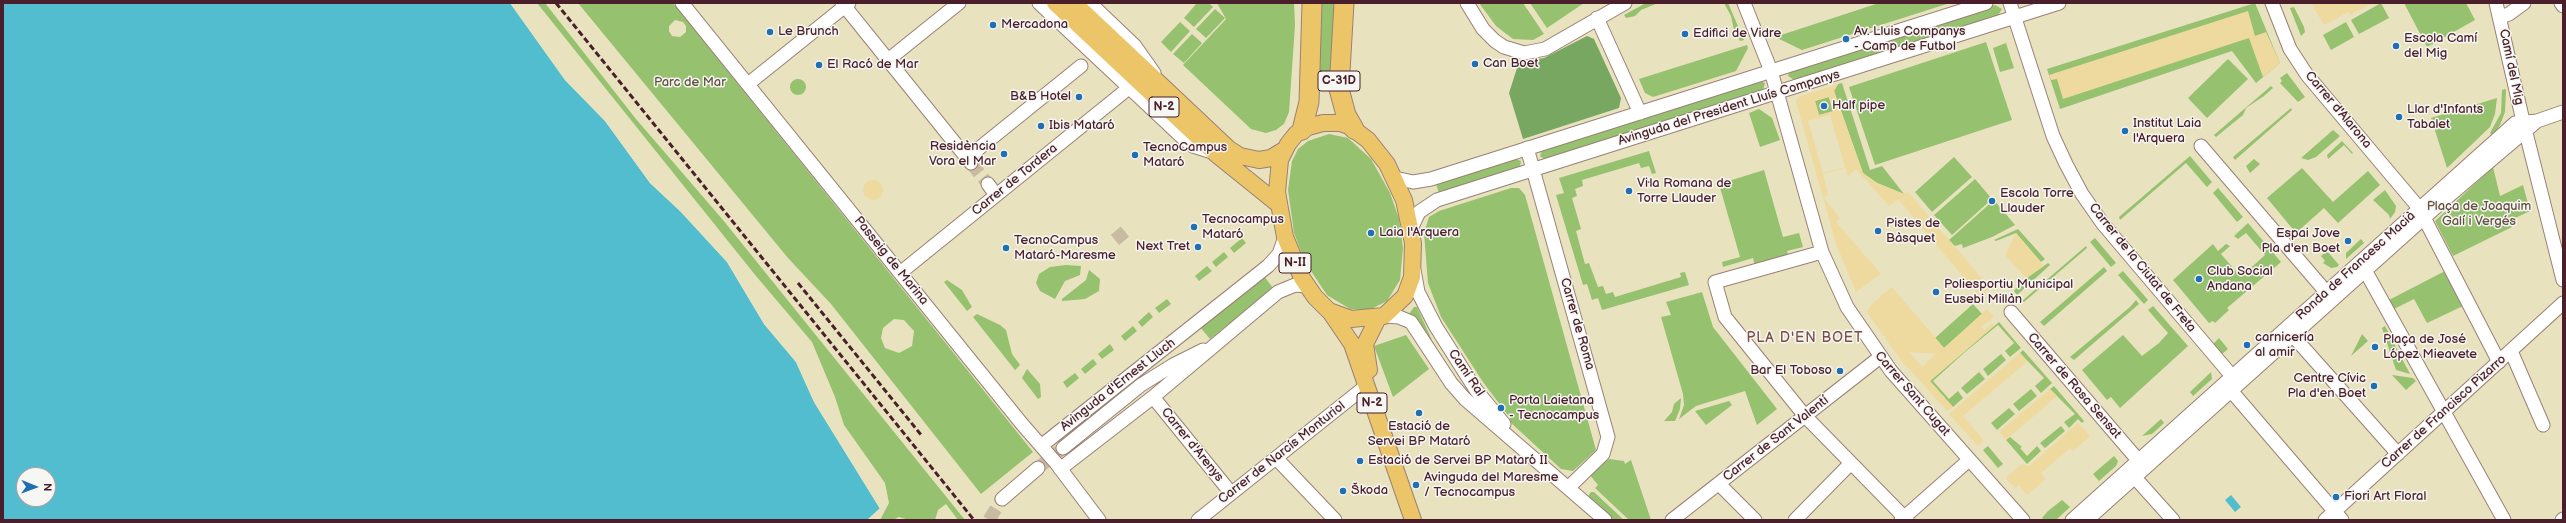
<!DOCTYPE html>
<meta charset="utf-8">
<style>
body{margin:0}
#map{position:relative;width:2566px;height:523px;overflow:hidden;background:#e9e2bf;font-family:"Balsamiq Sans",sans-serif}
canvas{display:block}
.frame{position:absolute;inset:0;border:4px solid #4a1f2b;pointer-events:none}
.north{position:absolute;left:16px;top:467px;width:40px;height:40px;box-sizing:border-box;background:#f6f6f2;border:1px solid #b1a0a2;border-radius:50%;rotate:91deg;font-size:11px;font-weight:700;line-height:16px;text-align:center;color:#4a1f2b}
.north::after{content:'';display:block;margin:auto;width:14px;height:18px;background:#1f6fb2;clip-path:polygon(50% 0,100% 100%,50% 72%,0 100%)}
</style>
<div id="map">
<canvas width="2566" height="523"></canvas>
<div class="frame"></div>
<div class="north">N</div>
</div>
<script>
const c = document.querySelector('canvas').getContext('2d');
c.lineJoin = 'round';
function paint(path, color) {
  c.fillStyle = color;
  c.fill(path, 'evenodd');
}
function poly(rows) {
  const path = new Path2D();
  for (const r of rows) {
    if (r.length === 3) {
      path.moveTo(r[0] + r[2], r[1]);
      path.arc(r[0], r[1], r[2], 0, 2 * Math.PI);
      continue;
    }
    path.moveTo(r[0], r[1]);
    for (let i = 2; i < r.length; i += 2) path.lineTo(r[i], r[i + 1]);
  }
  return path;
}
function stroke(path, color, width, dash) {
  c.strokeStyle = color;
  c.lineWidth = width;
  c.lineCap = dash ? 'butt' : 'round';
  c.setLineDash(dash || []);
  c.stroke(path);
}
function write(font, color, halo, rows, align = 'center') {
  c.font = font + ' "Balsamiq Sans",sans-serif';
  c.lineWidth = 3;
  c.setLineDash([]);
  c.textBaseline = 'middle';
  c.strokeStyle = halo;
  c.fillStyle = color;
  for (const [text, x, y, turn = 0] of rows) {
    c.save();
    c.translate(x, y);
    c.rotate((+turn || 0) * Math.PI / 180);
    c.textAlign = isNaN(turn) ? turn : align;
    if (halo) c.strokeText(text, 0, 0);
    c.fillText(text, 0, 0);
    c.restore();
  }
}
const green = poly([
 [537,3,545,3,636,119,723,220,965,520,958,520,946,504,938,510,935,520,909,520,899,517,893,520,880,520,889,503,885,483,844,425,835,397,812,342,756,276],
 [578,3,673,3,1033,452,981,494,831,304,788,258],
 [675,20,683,22,686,26,686,32,680,37,672,36,669,31,669,26],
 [894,319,904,320,914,331,912,346,899,353,885,348,881,338,883,328],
 [1197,3,1209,3,1213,7,1194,27,1184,18],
 [1217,3,1294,3,1295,25,1289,112,1284,124,1276,130,1266,133,1251,129,1183,65,1226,19],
 [1321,3,1338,3,1331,86,1316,86],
 [1479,3,1523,3,1544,34,1533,40,1513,39,1496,26],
 [1530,3,1584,3,1547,28],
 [1646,3,1658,3,1641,10,1635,16,1626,18,1624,15],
 [1724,3,1728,3,1744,40,1740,41,1734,30,1731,16],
 [1879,3,1950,3,1802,50,1775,37],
 [2255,3,2280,63,2256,83,2232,51,2060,109,2047,69],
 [2381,3,2389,18,2359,34,2351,20],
 [2404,3,2466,3,2475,20,2427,47],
 [1995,5,2002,9,1997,17,1794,80,1788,76,1789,72],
 [2294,7,2304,27,2305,32,2301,36,2290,8],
 [1215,9,1225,18,1206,38,1196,29],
 [1180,22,1190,31,1171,52,1161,42],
 [2346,22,2354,37,2331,50,2323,35],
 [1192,34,1202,43,1184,63,1173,54],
 [1986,42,2012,120,1875,165,1849,87],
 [2006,43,2014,68,2000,72,1993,48],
 [1747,45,1748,48,1736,71,1653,97,1645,93,1639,79],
 [2228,59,2248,79,2207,118,2188,98],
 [2287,73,2305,97,2298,102,2280,83,2282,81,2280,78],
 [798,87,8],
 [1760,81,1765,83,1763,90,1558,155,1544,159,1540,156,1542,150,1548,148],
 [1842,83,1870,170,1882,166,1904,194,1877,183,1863,173,1834,91,1838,84],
 [2271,86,2273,88,2264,96,2246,108,2243,115,2216,137,2214,135],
 [2506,89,2505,112,2500,125,2493,136,2490,133,2501,113,2502,90],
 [1829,97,1833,112,1819,115,1815,101],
 [2497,98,2495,114,2490,127,2447,168,2431,118],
 [2291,108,2292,110,2235,160,2233,157],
 [1759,109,1772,118,1780,140,1760,147,1749,113],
 [2333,130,2340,136,2316,157,2308,160,2301,158],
 [1329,134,1348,138,1371,159,1390,193,1399,219,1403,248,1400,280,1387,301,1369,310,1350,309,1327,295,1305,262,1294,233,1288,190,1292,161,1298,149,1308,141],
 [2342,141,2353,153,2352,154,2344,145,2328,159,2327,155],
 [1649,151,1656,173,1652,174,1649,166,1641,168,1639,163,1582,180,1583,186,1575,189,1577,196,1572,198,1581,229,1576,231,1585,264,1589,263,1598,287,1603,286,1606,294,1613,292,1615,297,1681,277,1680,273,1685,272,1689,285,1602,310,1598,298,1592,300,1587,284,1583,285,1556,195,1564,193,1559,178],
 [2190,156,2212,182,2207,187,2186,163,2120,220,2119,217],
 [1954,157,1972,177,1932,212,1915,192],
 [1516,159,1521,161,1520,167,1439,193,1436,184],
 [2254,159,2260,164,2250,173,2246,166],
 [2493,167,2500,196,2523,185,2530,211,2509,221,2512,227,2453,256,2435,221],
 [2302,168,2333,202,2368,171,2380,185,2338,223,2324,208,2296,233,2267,198],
 [1764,170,1783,237,1799,233,1803,247,1787,251,1790,261,1756,270,1753,258,1723,267,1722,262,1740,257,1719,184],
 [1975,179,1992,199,1952,235,1934,215],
 [1511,188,1519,188,1525,195,1596,450,1573,471,1561,469,1509,421,1510,418,1483,382,1441,317,1428,283,1424,233,1429,217,1439,211],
 [2218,188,2243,217,2237,222,2213,193],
 [2385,190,2396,206,2395,212,2390,219,2389,215,2373,200],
 [1994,200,2015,225,1992,237,1963,248,1962,244,1955,246,1949,240],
 [2248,223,2281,262,2227,308,2229,310,2215,323,2213,321,2209,323,2173,280,2213,244,2218,251,2226,244,2230,246,2221,254,2241,277,2265,255,2246,233,2238,239,2234,236],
 [2018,229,2045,259,2041,262,2016,233,1996,241,1994,240],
 [1242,238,1246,243,1234,253,1230,248],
 [2095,238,2116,263,2111,267,2090,242],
 [2361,239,2364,243,2346,259,2346,253],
 [2086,246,2087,248,2024,302,2022,301],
 [2327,251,2339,265,2337,267,2331,268,2323,263,2325,261,2321,256],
 [1224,252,1228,257,1216,267,1212,262],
 [2048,263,2050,265,2017,295,2014,291,2020,283],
 [1066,265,1081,266,1080,275,1065,281,1055,299,1040,291,1036,283,1039,274,1050,267],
 [1207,266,1212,271,1199,281,1195,276],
 [2104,267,2107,271,2044,326,2040,322],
 [1089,270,1100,279,1099,291,1085,299,1062,301,1062,299,1086,280],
 [2447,270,2465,305,2427,323,2414,299,2394,309,2389,300],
 [2123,271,2148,300,2144,304,2118,275],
 [1264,276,1273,288,1210,339,1200,327],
 [947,280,962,290,972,307,967,311,944,282],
 [1702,292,1713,327,1777,409,1757,425,1745,391,1696,406,1679,419,1684,405,1683,394,1661,317,1671,315,1666,302],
 [1167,299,1171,304,1159,313,1155,308],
 [2136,300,2139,304,2074,360,2070,357,2130,307],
 [1973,304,1982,314,1944,348,1935,338],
 [2153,306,2188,346,2120,408,2111,397,2107,400,2082,370,2123,335,2142,356,2159,343,2168,333,2148,310],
 [1414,307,1417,307,1436,349,1409,314],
 [1149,312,1153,317,1142,327,1138,322],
 [977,314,1000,325,1006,330,1012,354,1020,365,1015,370,973,317],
 [1999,322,2021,348,2010,357,2005,351,2014,343,1998,325,1965,352,1933,381,1949,399,1958,391,1963,398,1953,407,1930,381],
 [1133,326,1137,331,1125,341,1121,336],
 [2385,326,2410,374,2396,370,2382,328],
 [2362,334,2368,341,2351,356],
 [1406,335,1429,369,1393,397,1374,346],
 [2219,338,2228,349,2222,354,2213,344],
 [1110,344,1114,350,1102,359,1098,354],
 [2023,350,2052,383,2041,393,2035,386,2044,378,2020,353],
 [2001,354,2006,360,1988,376,1983,369],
 [1093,359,1097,364,1085,374,1081,369],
 [1027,369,1040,384,1041,397,1038,399,1022,378],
 [1979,372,1985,379,1967,394,1961,388],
 [2211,372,2212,379,2193,396,2190,392],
 [1075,373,1079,378,1067,388,1063,382],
 [2392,375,2413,378,2416,381,2406,390],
 [2054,386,2084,421,2082,423,2078,419,2069,428,2064,422,2075,414,2050,389],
 [2031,389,2037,396,2019,411,2013,404],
 [1681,398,1680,409,1675,421,1664,421,1672,412,1674,404],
 [1729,401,1732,405,1706,425,1695,411],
 [2009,408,2015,414,1997,430,1991,423],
 [2161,419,2164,423,2152,434,2142,436],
 [2061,426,2065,431,2045,448,2040,443],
 [2010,437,2022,447,2020,448,2027,456,2037,446,2041,451,2027,464,2006,440],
 [1988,446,2003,464,1998,468,1983,450],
 [2114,456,2118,461,2116,466,2099,481,2093,474],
 [1609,459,1624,461,1625,464,1631,460,1651,520,1629,520,1595,488,1598,485,1590,475],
 [1591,492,1594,492,1624,520,1614,520,1588,496],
 [2062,500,2070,507,2056,520,2044,520,2042,518,2048,511]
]);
const forest = poly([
 [1587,36,1594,39,1621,98,1619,108,1523,139,1509,93,1519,62,1544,58]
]);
const sand = poly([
 [2311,3,2373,3,2350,15,2348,12,2324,25],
 [2248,11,2255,36,2266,32,2280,63,2263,77,2249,38,2063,99,2057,79,2051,80,2049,75],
 [1838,84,1834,91,1863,173,1877,183,1904,194,1908,192,1990,288,1980,297,1898,199,1889,206,1856,169,1848,176,1846,168,1823,174,1828,194,1824,198,1840,218,1836,222,1881,274,1856,292,1836,244,1796,102,1798,97],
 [1829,97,1833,111,1819,115,1815,101],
 [1830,115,1845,167,1823,173,1808,121],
 [873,190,10],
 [2016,233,2044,266,2026,278,2005,255],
 [1892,287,1944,348,1987,309,1994,317,1981,327,1984,330,1993,323,1995,325,1930,381,1953,407,1947,411,1900,359,1867,312,1872,304],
 [1909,352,1936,354,1922,367],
 [2020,353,2027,361,2021,367,1963,416,1984,441,1978,446,1949,414],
 [2050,389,2057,396,2006,440,1999,432],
 [2078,423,2090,436,2073,451,2070,448,2041,473,2046,479,2027,495,2019,485,2015,488,2006,478,2022,464,2029,466]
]);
const water = poly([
 [3,3,510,3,565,80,605,121,650,183,681,212,727,262,764,324,796,362,814,402,880,509,867,520,3,520],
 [24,475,48,475,48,499,24,499],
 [2231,495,2241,507,2235,512,2225,500]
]);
const pier = poly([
 [510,3,512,3,567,79,607,120,651,181,682,210,729,261,766,323,798,361,816,401,882,508,870,520,867,520,880,508,814,402,796,362,764,324,727,262,681,212,650,183,605,121,565,80]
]);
const minorTunnel = poly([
 [971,163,988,184],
 [1115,240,1129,228],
 [1038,468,1063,448],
 [989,520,1002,499]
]);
const minor = poly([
 [682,3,1022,424,1056,463,1099,520],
 [842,3,971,163],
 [1039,3,1184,139,1193,146,1212,152],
 [1090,3,1135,46,1154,73],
 [1467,3,1483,29,1495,41,1504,47,1524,53,1545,49,1625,3],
 [1744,3,1771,71,1822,252,1847,307,1891,371,2023,520],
 [2010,3,2053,136,2066,164,2082,194,2103,224,2237,382],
 [2272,3,2290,49,2307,75,2419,208,2499,362],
 [2496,3,2523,121,2563,280],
 [2561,3,2563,6],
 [2500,17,2509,14,2524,3],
 [1597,18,1640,113],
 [888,60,959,3],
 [748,84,849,3],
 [2201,146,2327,293],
 [1527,148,1608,437,1603,454,1569,487],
 [967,158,1081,66],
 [1395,178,1413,182,1431,179,1986,3],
 [988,184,996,195],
 [1411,229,1419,212,1437,200,2059,3],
 [1822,252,1715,282,1725,317,1805,416,1907,520],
 [1414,270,1418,292,1436,327,1476,390,1504,424],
 [2366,272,2504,520],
 [900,273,1130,87],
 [2011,312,2144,467],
 [1384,316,1399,317,1411,322,1451,383,1465,399,1605,520],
 [2294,337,2398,454],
 [2511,351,2543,425],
 [2227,386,2342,520],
 [1153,397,1231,493],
 [1041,446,1268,266,1279,254,1285,237],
 [1063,448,1141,385,1173,365,1203,350],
 [1276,458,1335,520],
 [1060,469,1153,397,1278,292,1295,285,1307,286],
 [2129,471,2173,520],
 [1719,484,1755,520],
 [1002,499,1038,468],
 [1198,520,1366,386],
 [1672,520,1879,358],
 [1795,520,1851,463],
 [1901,520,1969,460],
 [2072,520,2515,123,2537,121,2563,112],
 [2087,520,2444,200,2537,121],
 [2325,520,2563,303],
 [2562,520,2563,519]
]);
const major = poly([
 [1055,3,1216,154,1278,204],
 [1074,3,1229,149,1240,156,1259,160,1271,158,1284,150],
 [1323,123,1340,123,1349,126,1368,140,1387,164,1404,200,1413,243,1412,277,1405,296,1384,316,1351,319,1329,311,1315,297,1302,278,1285,237,1277,192,1280,160,1288,144,1296,134,1308,127,1323,123],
 [1331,313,1352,344,1413,520],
 [1369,370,1365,344,1378,318]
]);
const highway = poly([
 [1344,3,1339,89,1346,115,1354,129],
 [1302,130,1309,102,1312,3]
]);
const rail = poly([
 [556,3,974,520],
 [798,283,922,436]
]);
const markers = [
 [993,25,4,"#1f6fb2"],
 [770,32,4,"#1f6fb2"],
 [1685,34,4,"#1f6fb2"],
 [1846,39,4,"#1f6fb2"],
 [2396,46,4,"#1f6fb2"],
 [1475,64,4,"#1f6fb2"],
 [819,65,4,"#1f6fb2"],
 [1079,97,4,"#1f6fb2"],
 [1824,106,4,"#1f6fb2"],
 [2399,117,4,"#1f6fb2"],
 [1041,126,4,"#1f6fb2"],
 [2125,131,4,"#1f6fb2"],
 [1004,154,4,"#1f6fb2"],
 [1135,155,4,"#1f6fb2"],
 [1629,191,4,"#1f6fb2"],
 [1992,201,4,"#1f6fb2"],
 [1194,227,4,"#1f6fb2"],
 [1878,231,4,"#1f6fb2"],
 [1371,233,4,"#1f6fb2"],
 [2348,241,4,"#1f6fb2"],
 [1198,247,4,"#1f6fb2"],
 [1006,248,4,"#1f6fb2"],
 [2199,279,4,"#1f6fb2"],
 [1936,292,4,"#1f6fb2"],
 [2247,345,4,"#1f6fb2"],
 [2375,347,4,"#1f6fb2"],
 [1840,371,4,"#1f6fb2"],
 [2374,386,4,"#1f6fb2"],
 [1501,408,4,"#1f6fb2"],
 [1419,413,4,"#1f6fb2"],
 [1360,461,4,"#1f6fb2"],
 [1416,485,4,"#1f6fb2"],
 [1343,491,4,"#1f6fb2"],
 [2336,497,4,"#1f6fb2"]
];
const shields = [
 [1339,81,42],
 [1164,107,30],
 [1295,263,32],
 [1372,403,30]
];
const shieldNames = [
 ["C-31D",1339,81],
 ["N-2",1164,107],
 ["N-II",1295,263],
 ["N-2",1372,403]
];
const poiNames = [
 ["Mercadona",1001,25],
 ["Le Brunch",778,32],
 ["Av. Lluis Companys",1854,32],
 ["- Camp de Futbol",1854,47],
 ["Edifici de Vidre",1693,34],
 ["Escola Camí",2404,39],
 ["del Mig",2404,54],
 ["Can Boet",1483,64],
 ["El Racó de Mar",827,65],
 ["B&B Hotel",1071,97,"right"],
 ["Half pipe",1832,106],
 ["Llar d'Infants",2407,110],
 ["Tabalet",2407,125],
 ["Institut Laia",2133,124],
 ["l'Arquera",2133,139],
 ["Ibis Mataró",1049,126],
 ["Residència",996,147,"right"],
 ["Vora el Mar",996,162,"right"],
 ["TecnoCampus",1143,148],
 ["Mataró",1143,163],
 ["Vi·la Romana de",1637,184],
 ["Torre Llauder",1637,199],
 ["Escola Torre",2000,194],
 ["Llauder",2000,209],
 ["Tecnocampus",1202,220],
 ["Mataró",1202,235],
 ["Pistes de",1886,224],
 ["Bàsquet",1886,239],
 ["Laia l'Arquera",1379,233],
 ["Espai Jove",2340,234,"right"],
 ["Pla d'en Boet",2340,249,"right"],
 ["TecnoCampus",1014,241],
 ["Mataró-Maresme",1014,256],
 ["Next Tret",1190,247,"right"],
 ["Club Social",2207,272],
 ["Andana",2207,287],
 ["Poliesportiu Municipal",1944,285],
 ["Eusebi Millàn",1944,300],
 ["carnicería",2255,338],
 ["al amir",2255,353],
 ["Plaça de José",2383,340],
 ["López Mieavete",2383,355],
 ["Bar El Toboso",1832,371,"right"],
 ["Centre Cívic",2366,379,"right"],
 ["Pla d'en Boet",2366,394,"right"],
 ["Porta Laietana",1509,401],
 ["- Tecnocampus",1509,416],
 ["Estació de",1419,427,"center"],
 ["Servei BP Mataró",1419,442,"center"],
 ["Estació de Servei BP Mataró II",1368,461],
 ["Avinguda del Maresme",1424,478],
 ["/ Tecnocampus",1424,493],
 ["Škoda",1351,491],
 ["Fiori Art Floral",2344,497]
];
const streetNames = [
 ["Camí del Mig",2511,67,78],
 ["Avinguda del President Lluís Companys",1729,108,-17],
 ["Carrer d'Alarona",2338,110,50],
 ["Carrer de Tordera",1015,180,-39],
 ["Passeig de Marina",891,261,51],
 ["Ronda de Francesc Macià",2356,266,-42],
 ["Carrer de la Ciutat de Freta",2142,268,51],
 ["Carrer de Roma",1577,324,74],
 ["Camí Ral",1466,373,56],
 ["Avinguda d'Ernest Lluch",1118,385,-38],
 ["Carrer de Rosa Sensat",2074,386,49],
 ["Carrer Sant Cugat",1912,394,49],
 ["Carrer de Francisco Pizarro",2444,412,-42],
 ["Carrer de Sant Valentí",1776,439,-38],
 ["Carrer d'Arenys",1192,445,51],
 ["Carrer de Narcís Monturiol",1282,453,-38]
];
const parkNames = [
 ["Parc de Mar",690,83],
 ["Plaça de Joaquim",2479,207],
 ["Galí i Vergés",2479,222]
];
const neighbourhoodNames = [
 ["PLA D'EN BOET",1805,338]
];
paint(green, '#96c16f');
paint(forest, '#78a762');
paint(sand, '#eeda9e');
paint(water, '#52bdce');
paint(pier, '#e9e2bf');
stroke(minorTunnel, '#c9bba1', 13, [13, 6]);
stroke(minor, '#9a8075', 15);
stroke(major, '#9a8075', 18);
stroke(highway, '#9a8075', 21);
stroke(minor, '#fff', 13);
stroke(major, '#edc569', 16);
stroke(highway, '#edc569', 19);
stroke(rail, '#4a1f2b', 3, [6, 3]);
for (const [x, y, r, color] of markers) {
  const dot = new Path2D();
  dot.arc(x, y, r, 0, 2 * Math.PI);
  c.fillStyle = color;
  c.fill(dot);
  stroke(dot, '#f6f6f2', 1.5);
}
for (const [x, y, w] of shields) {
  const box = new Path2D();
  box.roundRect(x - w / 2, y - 10, w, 20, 3);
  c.fillStyle = '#f6f6f2';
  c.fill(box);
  stroke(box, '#4a1f2b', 1);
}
write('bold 12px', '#4a1f2b', null, shieldNames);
write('13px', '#4a1f2b', '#f6f6f2', poiNames, 'left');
write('13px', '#4a1f2b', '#f6f6f2', streetNames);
write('13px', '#61503f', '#f6f6f2', parkNames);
c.letterSpacing = '1px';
write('14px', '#7a4d47', '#f6f6f2', neighbourhoodNames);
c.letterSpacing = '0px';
</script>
